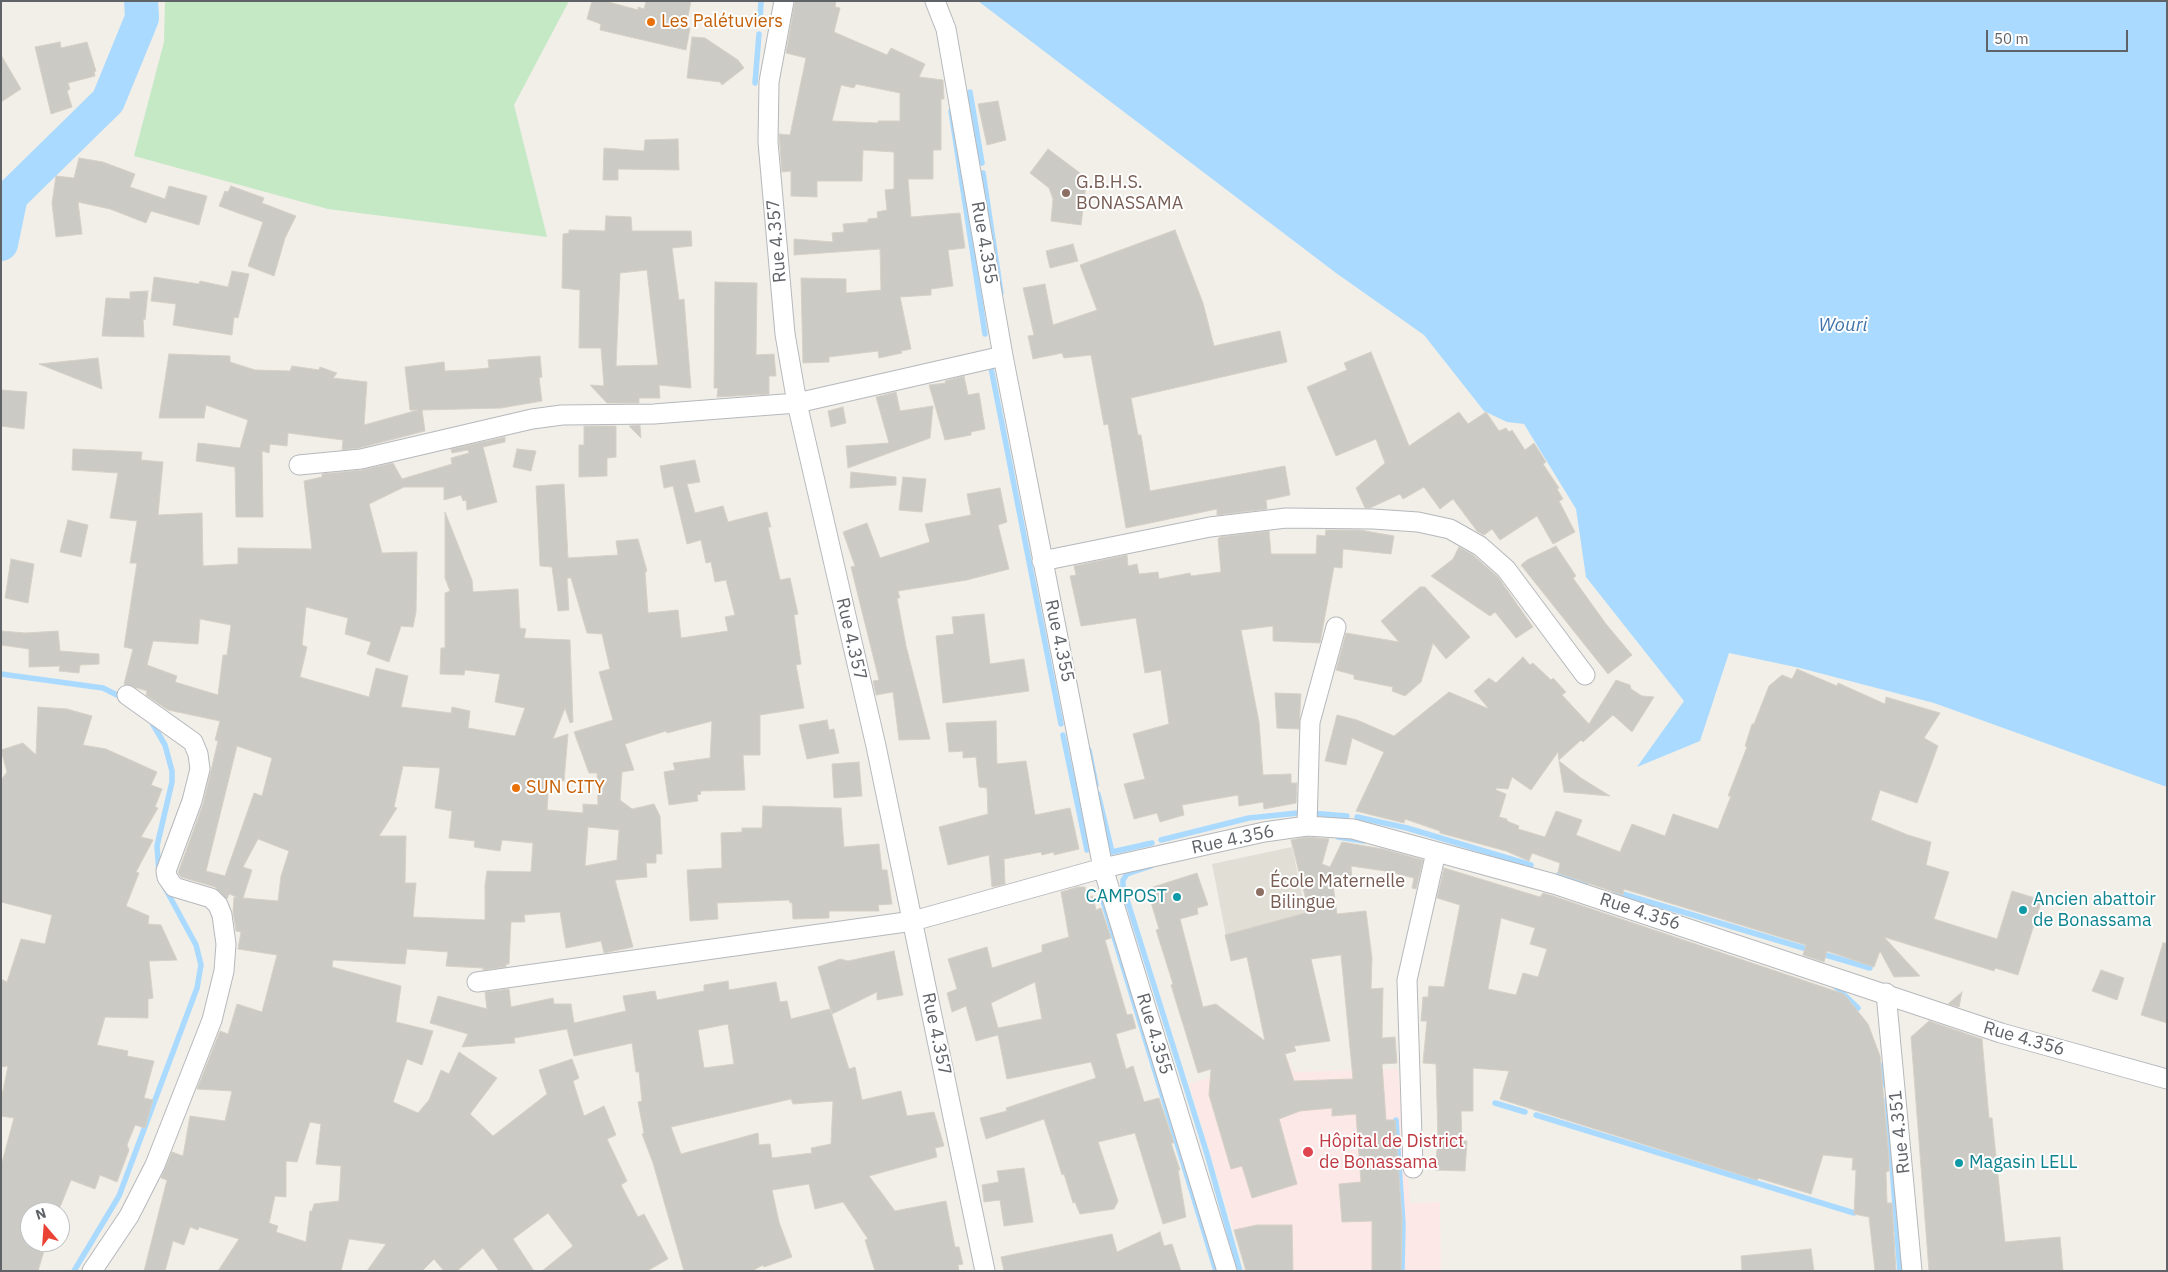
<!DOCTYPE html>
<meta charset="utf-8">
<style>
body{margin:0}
#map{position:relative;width:2168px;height:1272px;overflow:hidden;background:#f1efe8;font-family:"IBM Plex Sans",sans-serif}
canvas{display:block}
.frame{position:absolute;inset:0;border:2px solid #5f6368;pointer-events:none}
.north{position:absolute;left:20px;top:1202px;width:50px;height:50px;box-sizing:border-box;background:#fff;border:1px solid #bfc1c3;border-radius:50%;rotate:342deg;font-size:14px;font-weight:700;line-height:20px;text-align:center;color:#5f6368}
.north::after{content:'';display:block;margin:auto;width:18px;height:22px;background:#ea4335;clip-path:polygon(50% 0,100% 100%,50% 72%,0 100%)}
.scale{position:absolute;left:1986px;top:30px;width:142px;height:22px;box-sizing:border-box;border:2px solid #5f6368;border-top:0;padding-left:6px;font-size:15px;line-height:18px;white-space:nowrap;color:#5f6368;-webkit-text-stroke:4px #fff;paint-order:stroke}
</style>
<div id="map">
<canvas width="2168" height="1272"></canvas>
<div class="frame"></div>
<div class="north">N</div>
<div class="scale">50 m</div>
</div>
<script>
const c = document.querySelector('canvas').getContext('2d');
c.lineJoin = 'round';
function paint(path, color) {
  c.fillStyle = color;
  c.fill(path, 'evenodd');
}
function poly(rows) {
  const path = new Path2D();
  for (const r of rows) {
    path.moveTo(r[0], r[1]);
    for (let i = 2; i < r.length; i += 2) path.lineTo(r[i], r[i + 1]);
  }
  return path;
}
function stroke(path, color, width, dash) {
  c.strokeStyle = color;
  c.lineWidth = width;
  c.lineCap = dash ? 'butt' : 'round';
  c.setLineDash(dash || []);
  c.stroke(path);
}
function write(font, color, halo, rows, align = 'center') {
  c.font = font + ' "IBM Plex Sans",sans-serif';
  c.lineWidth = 4;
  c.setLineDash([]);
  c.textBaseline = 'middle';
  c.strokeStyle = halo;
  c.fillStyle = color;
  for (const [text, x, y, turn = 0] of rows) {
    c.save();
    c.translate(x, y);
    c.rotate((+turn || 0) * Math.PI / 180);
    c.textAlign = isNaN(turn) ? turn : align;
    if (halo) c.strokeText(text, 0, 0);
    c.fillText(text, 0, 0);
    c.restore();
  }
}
const education = poly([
 [1292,847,1306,913,1279,949,1231,961,1212,864]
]);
const medical = poly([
 [1286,1056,1294,1072,1398,1069,1410,1203,1440,1202,1441,1271,1246,1271,1189,1084]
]);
const green = poly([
 [165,1,569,1,514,105,547,237,328,209,134,156,164,42]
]);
const water = poly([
 [978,1,2167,1,2167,787,1934,703,1800,668,1729,653,1700,741,1637,767,1684,701,1586,577,1576,509,1524,424,1507,422,1484,411,1424,335,1336,273]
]);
const stream = poly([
 [760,20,761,1],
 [755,83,759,34],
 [970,92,982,163],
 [951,111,985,334],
 [983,173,1001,293],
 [1,200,11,196],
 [991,368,1061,724],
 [1,674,103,688,123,698],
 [151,721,165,745,172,771,172,782,157,846,159,873],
 [1063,735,1087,850],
 [1089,750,1096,785],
 [1098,794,1112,852,1152,843],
 [1310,813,1347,816],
 [1357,817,1407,828,1531,865],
 [1338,837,1364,841],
 [1161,840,1249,818,1298,813],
 [1151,866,1127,874,1123,880,1123,887,1207,1154,1240,1271],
 [1559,874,1586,882],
 [1616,892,1810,950],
 [1103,901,1216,1271],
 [1819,953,1870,968],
 [1835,986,1858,1008],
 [1883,1065,1885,1085],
 [1887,1099,1897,1232],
 [1495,1103,1525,1112],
 [1536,1115,1854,1213],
 [1396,1120,1403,1224,1402,1271],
 [1897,1235,1900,1271],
 [74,1271,119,1196,197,988,201,965,196,945,164,886]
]);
const river = poly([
 [1,244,11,196,108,101,142,18,141,1]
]);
const building = poly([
 [592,1,605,1,638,10,638,7,644,9,646,1,691,1,686,26,690,28,686,50,600,30,601,24,587,19,592,1],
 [795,1,836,1,835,7,840,8,834,32,887,55,891,48,925,64,919,77,943,80,944,99,941,99,941,150,933,150,933,179,908,179,911,217,960,213,965,248,948,250,953,286,931,289,931,295,900,297,911,349,901,351,902,353,879,358,878,351,829,357,829,362,803,363,801,278,846,279,846,293,881,290,880,249,794,255,794,239,833,242,832,233,844,232,843,224,868,222,868,219,878,218,877,212,887,210,885,190,894,189,894,152,863,150,862,181,817,181,817,197,791,196,791,171,782,172,779,134,790,135,806,58,786,53,795,1],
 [856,84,900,93,900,121,878,121,878,123,832,121,841,85,854,88,856,84],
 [692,37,705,38,738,60,744,68,722,85,720,82,687,78,692,37],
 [60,42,61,48,87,42,96,71,94,72,95,76,68,83,70,89,67,91,72,107,51,114,35,47,60,42],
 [1,55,21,89,1,102,1,55],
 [998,101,1006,140,987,145,978,104,998,101],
 [678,139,679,170,618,169,618,180,603,180,604,148,644,151,645,140,678,139],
 [1048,149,1080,173,1086,185,1081,225,1051,221,1053,199,1049,188,1030,173,1048,149],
 [79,158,103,162,135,174,130,187,165,199,169,186,207,196,199,225,151,211,146,223,110,209,78,202,82,234,56,237,52,203,56,176,74,178,79,158],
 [231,186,264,198,262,203,296,216,285,238,274,276,248,266,263,222,219,206,225,191,228,192,231,186],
 [606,216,631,217,632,231,691,231,692,246,672,248,679,300,684,299,691,388,659,385,660,398,639,398,639,403,607,403,590,385,604,386,601,348,579,348,580,290,562,288,563,234,569,233,569,230,605,231,606,216],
 [647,270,658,365,616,366,620,273,647,270],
 [1175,230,1203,303,1214,346,1280,331,1287,362,1131,398,1138,435,1141,435,1150,491,1285,466,1290,495,1266,500,1267,509,1217,515,1217,509,1126,528,1108,424,1104,425,1091,355,1064,358,1062,353,1033,359,1028,336,1034,335,1023,288,1045,284,1053,325,1097,310,1080,265,1175,230],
 [1073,244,1078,261,1050,268,1046,251,1073,244],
 [232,271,249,274,238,318,234,317,232,335,173,325,176,304,151,301,154,277,199,284,200,281,228,287,232,271],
 [715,282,757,283,756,355,774,354,776,376,769,376,769,394,717,397,718,388,714,388,715,282],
 [148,291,145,320,143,319,144,337,102,336,106,298,130,299,130,292,148,291],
 [1371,352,1409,446,1459,412,1468,424,1486,412,1499,431,1506,428,1509,432,1512,430,1525,450,1534,443,1546,462,1543,464,1559,488,1557,489,1563,499,1559,501,1575,532,1553,544,1537,516,1500,540,1492,529,1484,535,1477,531,1453,499,1440,509,1424,487,1403,499,1400,494,1370,508,1365,508,1356,488,1385,463,1376,439,1336,456,1307,387,1347,370,1344,363,1371,352],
 [169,354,230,356,230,362,255,370,290,371,292,366,319,370,320,367,337,373,333,378,367,382,364,425,418,410,410,410,405,367,444,362,445,371,467,370,489,368,488,360,540,356,542,377,539,378,542,401,501,408,422,410,425,431,359,448,342,450,343,440,288,433,287,446,270,444,269,453,262,451,263,517,236,517,235,467,196,461,198,443,240,448,248,420,206,405,204,418,159,418,169,354],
 [98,358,102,389,39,364,98,358],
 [964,376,968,395,979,393,985,429,971,432,971,435,945,440,929,385,946,383,945,381,964,376],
 [1,390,27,392,24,429,1,426,1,390],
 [896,392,900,411,933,406,930,438,848,468,846,446,889,443,876,397,896,392],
 [843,407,846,423,831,427,828,411,843,407],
 [640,425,641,438,629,426,640,425],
 [584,426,616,426,616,457,607,458,607,476,579,477,579,445,584,445,584,426],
 [505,437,505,442,483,447,497,502,467,510,466,500,463,501,461,495,444,500,444,487,404,487,369,504,382,553,417,552,416,612,413,627,401,626,389,662,367,654,371,642,345,634,348,618,306,607,302,645,307,647,300,677,369,697,376,668,408,676,401,707,451,713,452,707,470,711,468,728,515,736,525,708,495,702,500,674,465,670,464,675,440,674,441,648,445,648,445,593,450,591,445,578,445,512,472,580,473,592,518,589,520,628,526,629,524,638,570,640,573,722,570,723,565,708,553,739,568,734,564,781,549,780,547,810,583,813,583,804,598,805,597,773,589,773,574,732,613,720,599,672,610,669,602,634,587,633,571,578,567,578,569,610,558,611,552,567,540,566,536,486,564,484,568,558,618,555,616,541,638,539,647,571,645,572,648,613,678,610,681,638,728,631,725,617,735,615,726,580,715,582,711,562,706,563,701,540,687,544,673,486,664,488,660,466,695,460,700,482,687,484,695,513,723,506,728,522,767,512,771,527,768,527,780,580,790,578,798,614,794,615,801,664,796,665,804,708,760,715,760,755,743,755,745,790,700,791,701,794,697,795,698,801,669,805,664,772,675,770,673,763,710,758,712,721,667,733,666,731,625,744,634,770,622,772,620,800,632,809,654,804,660,816,662,854,656,854,656,863,646,863,647,877,615,880,633,947,604,953,601,941,566,948,560,912,524,915,525,922,511,922,509,964,506,964,506,967,483,970,483,968,446,966,448,952,407,949,405,964,333,960,332,967,401,986,396,1022,433,1031,422,1065,407,1059,393,1102,418,1113,429,1100,441,1070,449,1074,459,1052,497,1078,470,1114,493,1136,547,1094,539,1070,572,1059,579,1078,573,1081,584,1116,604,1106,616,1135,607,1139,627,1181,621,1185,638,1217,644,1214,668,1259,647,1271,542,1271,573,1246,548,1213,513,1239,534,1271,499,1271,483,1248,457,1271,444,1271,434,1259,422,1271,367,1271,386,1244,349,1239,341,1271,218,1271,239,1239,199,1227,198,1230,190,1227,184,1245,173,1241,165,1271,144,1271,167,1180,161,1178,172,1152,183,1156,190,1116,225,1121,232,1091,197,1089,220,1031,228,1034,237,1004,262,1012,277,955,238,949,241,932,236,931,233,912,234,897,237,897,229,894,227,899,215,887,181,877,178,873,203,804,218,741,215,740,220,721,168,710,146,695,147,691,124,684,133,649,124,647,137,563,130,563,137,521,110,518,118,473,72,470,73,449,142,452,141,460,163,462,158,515,202,513,203,566,238,564,238,548,312,549,304,481,322,477,322,474,362,470,393,463,402,479,452,464,451,458,469,453,468,450,452,453,451,449,505,437],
 [200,619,231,625,227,655,223,655,218,695,175,682,177,676,147,665,153,641,198,644,200,619],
 [237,746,272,758,262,796,254,793,225,876,206,871,237,746],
 [403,766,440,768,435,808,452,811,449,838,475,841,474,847,500,851,502,840,533,843,531,872,487,871,485,885,485,920,413,917,416,883,405,883,406,836,379,836,397,808,394,807,403,766],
 [588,827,619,830,617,860,585,866,588,827],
 [258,839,289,851,281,876,278,901,243,898,252,870,243,867,258,839],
 [310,1122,321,1124,316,1164,341,1166,339,1201,314,1204,312,1211,310,1211,306,1242,276,1232,278,1226,269,1223,275,1196,286,1197,286,1161,297,1162,310,1122],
 [517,449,536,451,531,471,513,467,517,449],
 [851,472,896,477,896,485,850,488,851,472],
 [903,477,926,479,922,512,899,510,903,477],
 [1000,488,1007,522,998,525,1009,569,967,580,898,591,900,598,897,598,906,646,930,739,899,740,893,692,876,695,873,681,879,680,851,567,855,566,843,532,867,523,880,558,930,542,925,524,971,515,967,494,1000,488],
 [68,520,88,525,81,557,60,552,68,520],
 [1326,530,1360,530,1394,536,1391,554,1343,549,1342,568,1334,567,1320,643,1273,641,1273,626,1241,630,1259,722,1263,775,1291,774,1291,783,1297,783,1296,803,1264,809,1263,802,1239,806,1238,795,1182,805,1184,815,1160,822,1157,813,1134,819,1124,784,1145,779,1133,734,1169,724,1161,670,1145,673,1136,618,1081,626,1070,576,1076,575,1074,566,1127,555,1128,566,1137,564,1139,574,1158,572,1159,579,1190,573,1191,576,1221,572,1218,539,1220,537,1269,531,1271,554,1316,554,1317,535,1325,536,1326,530],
 [1556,546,1576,576,1573,578,1606,624,1632,655,1608,674,1521,565,1527,560,1556,546],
 [1459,547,1473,555,1498,577,1533,627,1516,638,1495,612,1490,616,1431,576,1453,559,1459,547],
 [11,559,34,564,28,603,5,598,11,559],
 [1420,587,1425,587,1470,637,1446,659,1433,643,1421,682,1405,696,1392,691,1393,687,1354,679,1354,675,1336,670,1346,633,1399,642,1381,621,1420,587],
 [984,614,990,664,1024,659,1029,691,943,703,936,636,954,634,952,617,984,614],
 [1,631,25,633,58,631,60,651,99,654,99,664,80,665,79,673,59,671,60,666,29,667,29,649,1,645,1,631],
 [1523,657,1530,665,1533,663,1551,680,1553,678,1566,692,1562,695,1589,724,1616,680,1630,685,1631,689,1642,696,1654,697,1632,732,1613,715,1583,742,1581,740,1559,760,1558,752,1531,790,1512,777,1508,789,1496,788,1496,790,1506,794,1499,817,1507,819,1507,821,1519,826,1518,829,1545,837,1556,811,1582,820,1576,835,1620,852,1632,824,1665,836,1673,814,1718,829,1731,796,1728,796,1747,747,1745,746,1752,724,1754,724,1769,686,1782,675,1792,679,1797,669,1837,686,1838,683,1885,704,1886,697,1940,713,1924,738,1938,746,1917,803,1880,790,1871,820,1908,835,1931,842,1926,865,1949,872,1934,919,1997,939,2012,891,2042,900,2018,975,1995,968,1994,971,1884,937,1920,976,1894,977,1880,951,1874,967,1827,951,1824,962,1803,955,1806,945,1624,889,1623,895,1558,873,1560,863,1532,853,1529,861,1506,851,1440,833,1440,831,1405,819,1404,823,1356,811,1384,752,1352,738,1346,765,1325,761,1337,715,1357,720,1394,736,1449,692,1489,709,1474,691,1489,678,1496,683,1523,657],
 [1275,693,1301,694,1299,729,1277,728,1275,693],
 [38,707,67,709,92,716,83,745,106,749,157,772,151,785,162,789,155,807,158,808,141,837,153,840,136,872,139,873,126,906,149,916,148,924,161,925,177,960,149,961,153,998,148,999,148,1018,105,1017,97,1045,128,1051,127,1056,154,1061,144,1098,153,1100,145,1128,135,1125,127,1145,129,1150,117,1182,100,1175,95,1189,71,1180,58,1212,30,1212,30,1242,37,1242,35,1248,44,1251,38,1271,1,1271,1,1166,14,1118,1,1116,1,1100,8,1066,1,1067,1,979,7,982,21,939,45,944,52,915,1,902,1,780,7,772,1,750,23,743,36,755,38,707],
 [827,720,829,730,834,729,839,753,807,759,799,725,827,720],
 [996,721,997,764,1026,761,1035,815,1070,808,1079,849,1054,855,1054,852,1042,855,1041,852,1004,859,1005,884,992,887,989,855,948,865,939,827,988,814,987,788,979,787,976,757,963,758,963,751,949,752,946,723,996,721],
 [1559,761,1581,778,1610,796,1564,792,1559,761],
 [859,762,862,796,834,798,832,764,859,762],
 [763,806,841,808,844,847,879,844,882,870,887,870,892,904,878,905,879,911,829,911,829,918,793,919,792,902,790,903,789,900,717,903,718,919,690,921,687,870,722,868,721,833,742,832,742,828,762,828,763,806],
 [1307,837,1329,839,1322,864,1330,867,1342,842,1383,849,1423,860,1416,889,1412,888,1414,878,1385,871,1351,866,1352,880,1333,885,1337,914,1366,911,1372,958,1371,989,1383,988,1382,1038,1395,1037,1397,1063,1382,1064,1386,1120,1395,1120,1402,1219,1401,1271,1372,1271,1372,1221,1342,1222,1339,1184,1361,1182,1356,1114,1332,1116,1332,1108,1300,1111,1279,1119,1297,1184,1252,1198,1242,1166,1231,1169,1209,1095,1211,1069,1198,1073,1171,985,1173,984,1156,930,1159,929,1147,889,1197,873,1208,905,1197,908,1198,914,1180,919,1203,1007,1216,1004,1265,1041,1247,957,1231,961,1225,935,1309,912,1291,840,1307,837],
 [1341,955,1353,1079,1294,1081,1285,1054,1296,1051,1294,1046,1330,1041,1311,959,1341,955],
 [1444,868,1540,897,1543,893,1553,896,1844,994,1868,1024,1880,1056,1889,1158,1889,1171,1886,1172,1887,1203,1892,1203,1896,1271,1875,1271,1869,1217,1854,1214,1856,1170,1852,1170,1853,1158,1823,1155,1811,1194,1758,1178,1757,1180,1500,1099,1509,1071,1473,1068,1473,1111,1461,1111,1462,1141,1467,1141,1465,1171,1435,1170,1438,1140,1436,1064,1423,1063,1427,1021,1421,1021,1423,997,1428,997,1429,986,1444,987,1460,905,1437,898,1444,868],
 [1501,918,1535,928,1530,944,1547,949,1538,977,1523,973,1516,995,1488,989,1501,918],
 [1077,887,1085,887,1087,898,1093,896,1096,910,1101,908,1111,938,1105,940,1127,1015,1132,1014,1136,1028,1116,1034,1126,1069,1133,1066,1144,1102,1159,1098,1174,1143,1171,1143,1180,1170,1178,1170,1186,1217,1163,1224,1135,1133,1098,1142,1118,1201,1114,1209,1080,1214,1075,1202,1073,1203,1064,1174,1062,1175,1044,1119,986,1139,980,1118,1007,1111,1006,1108,1096,1078,1091,1062,1007,1079,998,1035,976,1041,966,1006,952,1012,947,993,957,989,948,959,987,947,992,968,1042,952,1042,945,1069,937,1061,892,1077,887],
 [1035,982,1042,1019,998,1028,991,1003,1035,982],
 [2163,943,2167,943,2167,1023,2141,1015,2163,943],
 [894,951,903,995,877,1000,877,992,832,1014,818,967,840,959,848,961,894,951],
 [2101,970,2124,978,2117,1000,2092,991,2101,970],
 [728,981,729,990,776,982,780,1002,787,1001,791,1019,830,1009,849,1069,855,1067,862,1100,901,1091,907,1116,934,1112,944,1146,935,1148,937,1157,869,1176,895,1211,946,1201,955,1247,959,1247,963,1264,958,1265,959,1271,875,1271,865,1240,868,1239,843,1202,815,1209,809,1184,772,1190,779,1222,792,1257,764,1267,763,1265,752,1271,684,1271,653,1163,642,1134,644,1133,638,1102,642,1101,639,1072,636,1072,632,1043,574,1056,567,1029,514,1038,515,1043,462,1047,468,1034,430,1023,438,996,487,1009,485,992,509,989,511,1007,553,998,554,1004,571,1004,574,1023,626,1011,623,996,655,991,657,1000,704,991,704,985,728,981],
 [728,1024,734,1064,704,1068,698,1030,728,1024],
 [791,1099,793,1104,833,1101,831,1144,811,1148,812,1153,772,1158,770,1144,759,1145,758,1133,681,1154,671,1127,791,1099],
 [1962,992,1959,1007,1948,1004,1962,992],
 [1929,1021,1982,1039,1989,1118,1992,1118,2005,1242,2060,1237,2063,1271,1929,1271,1911,1037,1929,1021],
 [1024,1168,1033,1222,1004,1226,1000,1200,984,1202,982,1185,999,1182,997,1171,1024,1168],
 [1257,1225,1292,1225,1293,1271,1246,1271,1234,1230,1257,1225],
 [1160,1232,1164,1246,1172,1244,1181,1271,1004,1271,1001,1257,1112,1234,1117,1252,1160,1232],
 [1811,1249,1814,1271,1742,1271,1741,1256,1811,1249]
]);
const minor = poly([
 [784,1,769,82,768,142,785,334,797,403,876,746,985,1271],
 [935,1,946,29,1003,356,1103,868,1227,1271],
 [299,465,361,459,532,419,562,415,654,414,797,403,1003,356],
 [1042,561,1210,527,1286,518,1373,519,1418,522,1450,529,1480,546,1506,569,1585,675],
 [1307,826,1310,722,1336,627],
 [477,982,913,921,1103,868,1264,832,1307,826,1353,829,1554,884,2001,1033,2167,1079],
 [1886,993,1912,1271],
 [1413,1168,1407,980,1436,852],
 [92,1271,129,1216,155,1165,212,1020,224,971,226,944,222,915,218,905,211,898,174,887,167,877,166,871,192,801,200,769,198,754,193,742,127,695]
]);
const markers = [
 [651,22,5,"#e8710a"],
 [1066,193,5,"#8d6e63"],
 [516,788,5,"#e8710a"],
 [1260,892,5,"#8d6e63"],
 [1177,897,5,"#0f9aa8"],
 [2023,910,5,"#0f9aa8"],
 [1308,1152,6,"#e0444e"],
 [1959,1163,5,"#0f9aa8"]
];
const foodNames = [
 ["Les Palétuviers",661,22],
 ["SUN CITY",526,788]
];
const educationNames = [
 ["G.B.H.S.",1076,183],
 ["BONASSAMA",1076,204],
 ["École Maternelle",1270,882],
 ["Bilingue",1270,903]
];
const streetNames = [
 ["Rue 4.357",777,241,-95],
 ["Rue 4.355",984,243,80],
 ["Rue 4.357",851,639,77],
 ["Rue 4.355",1059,641,78],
 ["Rue 4.356",1233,840,-12],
 ["Rue 4.356",1640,912,18],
 ["Rue 4.357",936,1034,78],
 ["Rue 4.355",1154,1034,73],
 ["Rue 4.356",2024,1039,16],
 ["Rue 4.351",1900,1132,-96]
];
const cultureNames = [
 ["CAMPOST",1167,897,"right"],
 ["Ancien abattoir",2033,900],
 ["de Bonassama",2033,921],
 ["Magasin LELL",1969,1163]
];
const healthNames = [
 ["Hôpital de District",1319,1142],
 ["de Bonassama",1319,1163]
];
const waterNames = [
 ["Wouri",1843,326]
];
paint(education, '#e1ded6');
paint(medical, '#fce8e6');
paint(green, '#c5e8c5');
paint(water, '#aadaff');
stroke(stream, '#aadaff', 5.5);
stroke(river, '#aadaff', 34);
paint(building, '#cccac5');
stroke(building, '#d6d1c6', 1);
stroke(minor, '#b5b8bc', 21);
stroke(minor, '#fff', 19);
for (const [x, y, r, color] of markers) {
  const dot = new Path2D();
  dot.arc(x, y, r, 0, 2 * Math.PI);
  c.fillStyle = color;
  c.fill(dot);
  stroke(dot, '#fff', 2);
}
write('18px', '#c56008', '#fff', foodNames, 'left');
write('18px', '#785e54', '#fff', educationNames, 'left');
write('18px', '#5f6368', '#fff', streetNames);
write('18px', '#0d838f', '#fff', cultureNames, 'left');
write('18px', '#be3a42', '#fff', healthNames, 'left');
write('italic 19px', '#4174aa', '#fff', waterNames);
</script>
